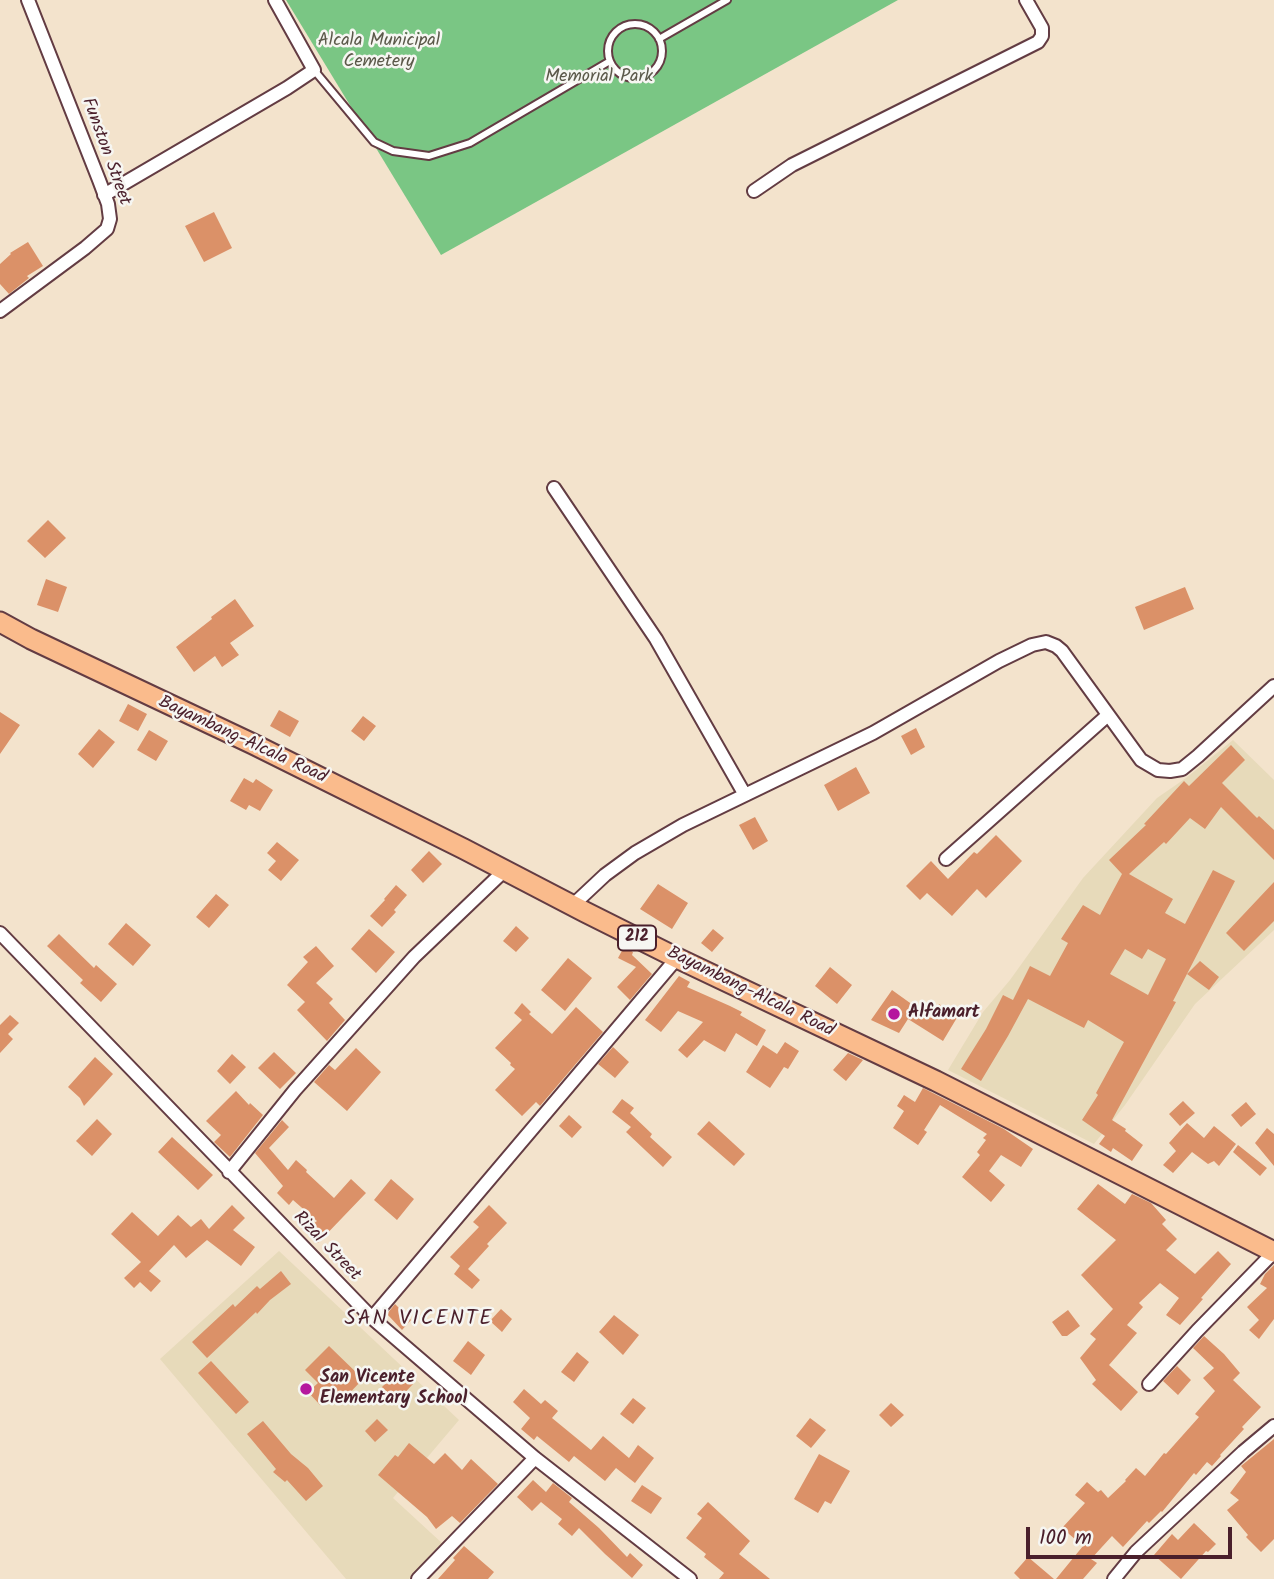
<!DOCTYPE html>
<style>
body{margin:0}
#map{position:relative;width:1274px;height:1579px;overflow:hidden;background:#f3e3cc;font-family:Kalam,sans-serif}
canvas{display:block}
.scale{position:absolute;left:1026px;top:1527px;width:206px;height:32px;box-sizing:border-box;border:4px solid #4a1f2b;border-top:0;padding-left:9px;font-size:21px;line-height:24px;white-space:nowrap;color:#4a1f2b;-webkit-text-stroke:5px #f6f6f2;paint-order:stroke}
</style>
<div id="map">
<canvas width="1274" height="1579"></canvas>
<div class="scale">100 m</div>
</div>
<script>
const c = document.querySelector('canvas').getContext('2d');
c.lineJoin = 'round';
function paint(path, color) {
  c.fillStyle = color;
  c.fill(path, 'evenodd');
}
function poly(rows) {
  const path = new Path2D();
  for (const r of rows) {
    if (r.length === 3) {
      path.moveTo(r[0] + r[2], r[1]);
      path.arc(r[0], r[1], r[2], 0, 2 * Math.PI);
      continue;
    }
    path.moveTo(r[0], r[1]);
    for (let i = 2; i < r.length; i += 2) path.lineTo(r[i], r[i + 1]);
  }
  return path;
}
function stroke(path, color, width, dash) {
  c.strokeStyle = color;
  c.lineWidth = width;
  c.lineCap = dash ? 'butt' : 'round';
  c.setLineDash(dash || []);
  c.stroke(path);
}
function write(font, color, halo, rows, align = 'center') {
  c.font = font + ' Kalam,sans-serif';
  c.lineWidth = 5;
  c.setLineDash([]);
  c.textBaseline = 'middle';
  c.strokeStyle = halo;
  c.fillStyle = color;
  for (const [text, x, y, turn = 0] of rows) {
    c.save();
    c.translate(x, y);
    c.rotate((+turn || 0) * Math.PI / 180);
    c.textAlign = isNaN(turn) ? turn : align;
    if (halo) c.strokeText(text, 0, 0);
    c.fillText(text, 0, 0);
    c.restore();
  }
}
const built = poly([
 [1233,740,1274,780,1274,930,1195,1004,1125,1105,1094,1144,948,1070,983,1012,1010,980,1083,878,1157,798,1186,778],
 [279,1251,459,1420,393,1498,443,1544,409,1579,346,1579,160,1359]
]);
const green = poly([
 [286,0,898,0,441,255]
]);
const building = poly([
 [214,212,232,248,204,262,185,226],
 [28,242,43,266,27,276,29,278,9,294,0,284,0,264,11,254,10,253],
 [48,520,66,538,45,558,27,541],
 [46,579,67,587,58,612,37,605],
 [1185,587,1194,609,1144,630,1135,607],
 [235,599,254,626,230,643,239,655,222,667,215,656,194,672,176,647,212,619,211,617],
 [128,704,147,714,138,731,119,721],
 [279,710,299,721,290,737,270,726],
 [0,712,20,725,0,754],
 [363,716,376,726,364,741,351,731],
 [916,728,925,747,911,755,901,736],
 [99,729,115,742,93,768,78,754],
 [149,730,168,741,156,761,137,750],
 [1231,745,1245,760,1222,783,1257,818,1259,816,1274,830,1274,860,1221,807,1205,829,1190,818,1166,844,1164,842,1129,874,1173,899,1165,913,1185,924,1213,870,1235,881,1173,1001,1176,1002,1112,1120,1126,1129,1125,1131,1143,1145,1132,1161,1113,1148,1111,1152,1099,1144,1105,1136,1082,1120,1098,1095,1096,1093,1124,1042,1088,1020,1084,1028,1028,999,1008,1036,981,1081,961,1069,986,1029,1003,995,1013,1000,1030,966,1050,976,1068,943,1061,939,1083,905,1100,915,1122,874,1109,860,1146,825,1144,824,1184,781,1189,786],
 [1125,949,1142,959,1148,949,1166,959,1148,995,1110,974],
 [856,767,870,793,838,811,824,785],
 [244,778,253,783,256,779,273,790,260,811,249,805,246,810,230,801],
 [755,817,768,841,753,850,739,825],
 [996,835,1022,861,986,898,977,889,952,916,927,893,920,900,906,886,931,861,948,879,974,852,977,854],
 [277,842,299,860,281,881,268,870,276,861,267,853],
 [429,851,442,864,423,883,411,870],
 [1274,882,1274,921,1244,951,1226,933],
 [658,884,688,903,672,929,640,909],
 [396,885,407,895,394,910,396,912,382,927,370,916,385,900,384,899],
 [216,894,229,905,209,928,196,917],
 [126,923,151,945,133,966,108,944],
 [516,926,529,938,516,952,503,941],
 [369,929,395,952,376,973,351,949],
 [713,929,724,938,712,952,701,943],
 [59,934,94,968,96,965,117,984,101,1002,80,983,83,980,47,946],
 [316,946,334,966,316,983,333,999,329,1003,345,1020,327,1041,297,1010,305,1002,287,985,308,962,303,957],
 [624,947,633,952,632,955,652,974,630,1000,617,987,636,967,618,958],
 [568,958,592,978,565,1011,541,990],
 [1200,961,1219,977,1209,990,1187,974],
 [830,967,852,985,837,1004,815,986],
 [679,976,690,982,687,987,730,1006,742,1012,740,1015,766,1030,757,1046,736,1033,725,1052,704,1040,687,1058,678,1050,703,1022,678,1011,661,1032,645,1020],
 [892,990,931,1018,939,1004,958,1016,943,1041,908,1019,899,1033,871,1020],
 [522,1003,531,1012,529,1014,552,1034,576,1007,603,1032,540,1106,536,1102,522,1116,495,1090,515,1069,510,1065,511,1063,495,1048,522,1020,514,1013],
 [10,1015,19,1023,8,1034,13,1039,0,1053,0,1025],
 [785,1042,799,1051,788,1069,784,1067,770,1088,746,1072,763,1045,777,1054],
 [613,1047,629,1062,615,1078,598,1064],
 [356,1048,381,1072,347,1111,314,1082,329,1065,335,1070],
 [274,1052,296,1073,280,1089,258,1068],
 [848,1053,863,1060,846,1081,833,1070],
 [232,1054,246,1067,230,1084,217,1071],
 [95,1057,113,1074,84,1106,80,1098,68,1087],
 [923,1088,1004,1129,1033,1149,1021,1167,1001,1155,989,1171,1005,1185,991,1202,962,1177,980,1155,977,1152,986,1140,983,1138,987,1134,940,1105,924,1130,927,1132,918,1145,893,1128,904,1111,897,1106,904,1095,915,1102],
 [236,1091,249,1105,250,1103,263,1115,230,1157,214,1142,221,1135,206,1121],
 [622,1099,634,1108,630,1113,652,1134,650,1137,672,1157,663,1167,626,1132,631,1127,612,1112],
 [1183,1101,1195,1113,1180,1126,1169,1114],
 [1246,1102,1256,1114,1241,1127,1231,1115],
 [569,1115,582,1127,572,1138,559,1126],
 [97,1119,112,1134,92,1156,76,1141],
 [282,1120,289,1127,269,1148,288,1170,296,1160,307,1170,306,1172,334,1198,351,1179,366,1193,318,1243,308,1234,315,1226,313,1224,317,1221,293,1200,289,1205,277,1193,283,1186,255,1153],
 [709,1121,745,1154,734,1166,697,1134],
 [1187,1123,1204,1138,1214,1126,1236,1144,1219,1166,1214,1161,1208,1164,1192,1152,1173,1173,1163,1165,1176,1151,1169,1143],
 [1267,1128,1274,1134,1274,1166,1255,1143],
 [172,1137,213,1175,198,1190,158,1152],
 [1238,1145,1267,1168,1260,1176,1233,1152],
 [391,1179,414,1199,397,1220,374,1200],
 [1098,1184,1125,1204,1132,1194,1151,1203,1166,1220,1162,1224,1177,1239,1166,1250,1195,1274,1218,1251,1231,1264,1201,1298,1203,1299,1180,1325,1166,1315,1179,1298,1160,1283,1139,1303,1143,1307,1127,1325,1137,1333,1109,1365,1138,1392,1121,1411,1092,1384,1096,1380,1080,1358,1096,1339,1090,1334,1113,1309,1081,1275,1116,1240,1077,1209],
 [232,1205,245,1218,233,1230,255,1247,241,1266,207,1240,186,1258,174,1245,149,1271,161,1281,151,1292,140,1282,134,1288,124,1278,141,1262,111,1234,132,1212,158,1236,178,1215,191,1227,201,1219,209,1229],
 [489,1205,507,1223,487,1244,489,1246,468,1269,480,1280,472,1289,454,1274,460,1266,450,1257,479,1227,473,1222],
 [1274,1265,1274,1319,1259,1339,1249,1330,1259,1320,1247,1307,1267,1288,1260,1284,1265,1274],
 [281,1271,291,1284,270,1300,257,1314,256,1312,207,1358,192,1342,233,1304,235,1307,257,1286,260,1289],
 [395,1304,411,1320,402,1330,387,1314],
 [501,1309,512,1319,502,1332,490,1321],
 [1068,1310,1080,1326,1067,1336,1062,1336,1052,1322],
 [614,1315,639,1335,623,1355,599,1332],
 [1204,1336,1224,1354,1240,1373,1233,1380,1261,1407,1242,1427,1244,1429,1220,1455,1221,1456,1212,1466,1207,1462,1196,1475,1194,1473,1162,1512,1161,1511,1149,1523,1147,1521,1123,1547,1112,1536,1091,1559,1097,1563,1083,1579,1056,1579,1083,1546,1062,1528,1085,1503,1075,1495,1087,1482,1098,1492,1101,1490,1108,1498,1126,1481,1125,1480,1136,1468,1145,1476,1164,1453,1166,1454,1199,1417,1195,1414,1215,1391,1203,1378,1214,1368,1193,1348],
 [468,1341,485,1355,471,1375,453,1361],
 [329,1346,363,1379,339,1404,331,1396,320,1405,308,1392,318,1383,305,1370],
 [577,1352,589,1362,574,1382,561,1372],
 [211,1361,249,1402,236,1414,198,1373],
 [1177,1366,1191,1380,1178,1395,1163,1381],
 [399,1370,413,1384,397,1401,382,1387],
 [524,1389,541,1404,545,1400,558,1411,552,1418,591,1450,603,1436,629,1458,638,1445,654,1458,635,1483,616,1468,605,1481,574,1456,569,1462,537,1436,534,1440,521,1429,530,1418,513,1402],
 [633,1398,646,1408,633,1424,620,1414],
 [891,1403,904,1415,891,1427,879,1415],
 [810,1418,826,1430,811,1448,796,1436],
 [377,1419,388,1430,375,1442,365,1431],
 [263,1421,291,1454,308,1468,323,1486,306,1501,287,1480,285,1482,273,1472,276,1469,247,1434],
 [1274,1439,1274,1539,1261,1552,1246,1537,1248,1535,1227,1510,1239,1500,1230,1493,1246,1472,1241,1466],
 [409,1443,434,1464,445,1453,462,1470,471,1459,498,1484,460,1523,452,1516,436,1529,427,1517,378,1475,395,1455,398,1457],
 [819,1454,850,1471,831,1504,825,1501,818,1513,794,1499],
 [533,1480,546,1492,553,1483,572,1498,569,1502,599,1528,627,1557,630,1553,643,1565,632,1578,605,1554,579,1528,572,1536,558,1524,562,1519,541,1502,532,1511,517,1497],
 [642,1485,662,1498,651,1514,631,1501],
 [708,1502,750,1541,739,1554,770,1579,719,1579,724,1573,704,1557,706,1554,686,1538,702,1518,697,1514],
 [1194,1523,1216,1544,1208,1552,1206,1551,1181,1579,1154,1555,1172,1534,1178,1540],
 [464,1546,494,1572,488,1579,438,1579,455,1560,453,1558],
 [1028,1557,1054,1579,1020,1579,1014,1573]
]);
const service = poly([
 [635,51,27],
 [659,39,727,0],
 [314,70,374,142,393,151,429,156,470,143,610,61]
]);
const minor = poly([
 [754,191,792,165,1038,42,1042,36,1042,28,1026,0],
 [104,195,287,88,314,70,275,0],
 [0,311,85,248,107,229,110,219,108,204,99,180,28,0],
 [554,488,656,639,745,795],
 [946,859,1108,715],
 [573,905,605,875,635,853,683,825,873,733,999,661,1032,645,1046,642,1056,646,1062,651,1141,760,1158,770,1170,771,1182,769,1198,756,1274,686],
 [0,933,372,1318,535,1458,690,1579],
 [229,1172,295,1090,414,957,505,870],
 [372,1318,677,958],
 [1149,1384,1197,1331,1274,1252],
 [418,1579,535,1458],
 [1114,1579,1136,1552,1243,1452,1274,1426]
]);
const primary = poly([
 [0,622,31,639,253,744,464,849,585,912,677,958,936,1081,1274,1252]
]);
const markers = [
 [894,1014,7,"#b5179e"],
 [306,1389,7,"#b5179e"]
];
const shields = [
 [637,938,38]
];
const shieldNames = [
 ["212",637,938]
];
const parkNames = [
 ["Alcala Municipal",379,42],
 ["Cemetery",379,63],
 ["Memorial Park",599,78]
];
const streetNames = [
 ["Funston Street",105,152,70],
 ["Bayambang-Alcala Road",242,741,25],
 ["Bayambang-Alcala Road",750,993,26],
 ["Rizal Street",326,1247,46]
];
const poiNames = [
 ["Alfamart",908,1014],
 ["San Vicente",320,1379],
 ["Elementary School",320,1400]
];
const quarterNames = [
 ["SAN VICENTE",419,1320]
];
paint(built, '#e7daba');
paint(green, '#7ac684');
paint(building, '#db9168');
stroke(service, '#633c43', 10);
stroke(minor, '#633c43', 16);
stroke(primary, '#633c43', 23);
stroke(service, '#fff', 6);
stroke(minor, '#fff', 12);
stroke(primary, '#fabb8c', 19);
for (const [x, y, r, color] of markers) {
  const dot = new Path2D();
  dot.arc(x, y, r, 0, 2 * Math.PI);
  c.fillStyle = color;
  c.fill(dot);
  stroke(dot, '#f6f6f2', 2.5);
}
for (const [x, y, w] of shields) {
  const box = new Path2D();
  box.roundRect(x - w / 2, y - 12.5, w, 25, 5);
  c.fillStyle = '#f6f6f2';
  c.fill(box);
  stroke(box, '#4a1f2b', 2);
}
write('bold 16px', '#4a1f2b', null, shieldNames);
write('18px', '#5b594a', '#f6f6f2', parkNames);
write('18px', '#4a1f2b', '#f6f6f2', streetNames);
write('bold 18px', '#4a1f2b', '#f6f6f2', poiNames, 'left');
c.letterSpacing = '2px';
write('21px', '#4a1f2b', '#f6f6f2', quarterNames);
c.letterSpacing = '0px';
</script>
